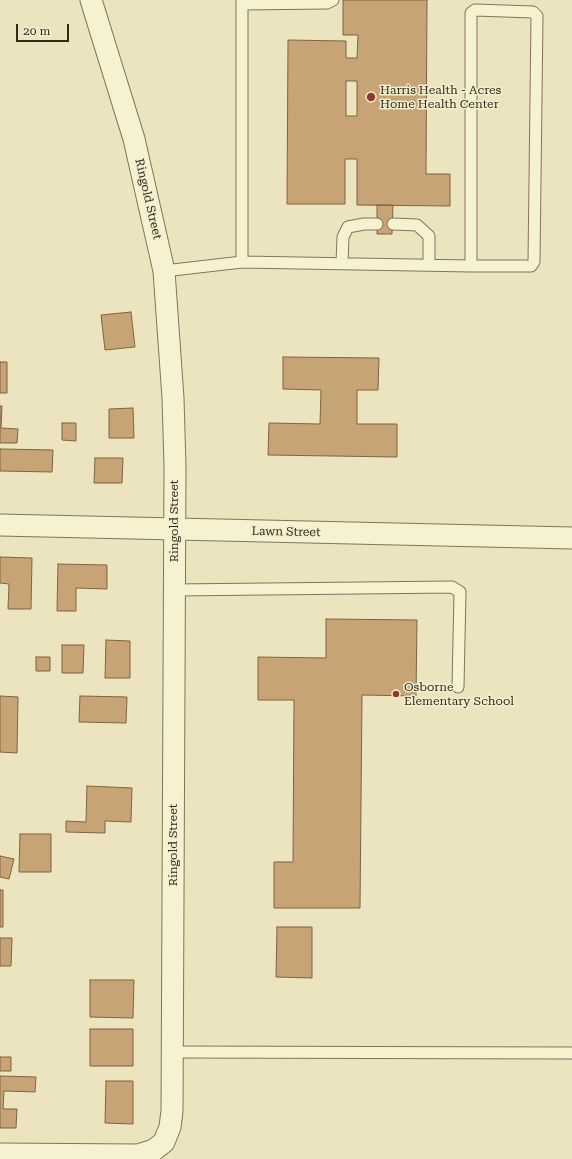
<!DOCTYPE html>
<style>
body{margin:0}
#map{position:relative;width:572px;height:1159px;overflow:hidden;background:#ebe4be;font-family:"Roboto Serif",serif}
canvas{display:block}
.scale{position:absolute;left:16px;top:24px;width:53px;height:18px;box-sizing:border-box;border:2px solid #322a1c;border-top:0;padding-left:5px;font-size:12px;line-height:14px;white-space:nowrap;color:#322a1c;-webkit-text-stroke:3px #f3eecd;paint-order:stroke}
</style>
<div id="map">
<canvas width="572" height="1159"></canvas>
<div class="scale">20 m</div>
</div>
<script>
const c = document.querySelector('canvas').getContext('2d');
c.lineJoin = 'round';
function paint(path, color) {
  c.fillStyle = color;
  c.fill(path, 'evenodd');
}
function poly(rows) {
  const path = new Path2D();
  for (const r of rows) {
    path.moveTo(r[0], r[1]);
    for (let i = 2; i < r.length; i += 2) path.lineTo(r[i], r[i + 1]);
  }
  return path;
}
function stroke(path, color, width, dash) {
  c.strokeStyle = color;
  c.lineWidth = width;
  c.lineCap = dash ? 'butt' : 'round';
  c.setLineDash(dash || []);
  c.stroke(path);
}
function write(font, color, halo, rows, align = 'center') {
  c.font = font + ' "Roboto Serif",serif';
  c.lineWidth = 3;
  c.setLineDash([]);
  c.textBaseline = 'middle';
  c.strokeStyle = halo;
  c.fillStyle = color;
  for (const [text, x, y, turn = 0] of rows) {
    c.save();
    c.translate(x, y);
    c.rotate((+turn || 0) * Math.PI / 180);
    c.textAlign = isNaN(turn) ? turn : align;
    if (halo) c.strokeText(text, 0, 0);
    c.fillText(text, 0, 0);
    c.restore();
  }
}
const building = poly([
 [343,0,427,0,426,174,450,174,450,206,357,205,357,159,345,159,345,204,287,204,288,40,346,41,346,58,357,58,358,35,343,35,343,0],
 [346,81,357,81,357,116,346,116,346,81],
 [377,205,393,205,392,234,377,234,377,205],
 [131,312,135,347,105,350,101,315,131,312],
 [283,357,379,358,378,390,357,390,357,424,397,424,397,457,268,455,269,423,320,424,321,390,283,389,283,357],
 [0,362,7,362,7,393,0,393,0,362],
 [0,406,2,406,1,428,18,429,17,443,0,443,0,406],
 [133,408,134,438,109,438,109,409,133,408],
 [62,423,76,423,76,441,62,440,62,423],
 [0,449,53,450,52,472,0,471,0,449],
 [95,458,123,458,122,483,94,483,95,458],
 [0,557,32,558,31,609,8,609,9,584,0,583,0,557],
 [58,564,107,565,107,589,76,588,76,611,57,611,58,564],
 [326,619,417,620,416,696,362,695,360,908,274,908,274,862,293,862,294,700,258,700,258,657,326,658,326,619],
 [106,640,130,641,130,678,105,678,106,640],
 [62,645,84,645,83,673,62,673,62,645],
 [36,657,50,657,50,671,36,671,36,657],
 [0,696,18,697,17,753,0,752,0,696],
 [80,696,127,697,126,723,79,722,80,696],
 [87,786,132,788,131,822,105,821,105,833,66,832,66,821,86,822,87,786],
 [20,834,51,834,51,872,19,872,20,834],
 [0,856,14,859,9,879,0,877,0,856],
 [0,890,3,890,3,927,0,927,0,890],
 [277,927,312,927,312,978,276,977,277,927],
 [0,938,12,938,11,966,0,966,0,938],
 [90,980,134,980,133,1018,90,1017,90,980],
 [90,1029,133,1029,133,1066,90,1066,90,1029],
 [0,1057,11,1057,11,1071,0,1071,0,1057],
 [0,1076,36,1077,35,1092,4,1091,3,1109,17,1109,16,1128,0,1128,0,1076],
 [106,1081,133,1081,133,1124,105,1123,106,1081]
]);
const service = poly([
 [242,4,327,3,333,0],
 [393,224,417,225,429,236,429,265],
 [242,262,242,0],
 [342,263,343,237,348,227,364,224,377,224],
 [164,271,242,262,471,266,531,266,534,262,537,16,533,12,475,10,471,13,471,266],
 [174,590,452,587,460,592,458,687],
 [172,1052,572,1053]
]);
const minor = poly([
 [0,525,572,538],
 [0,1154,138,1155,154,1150,164,1142,170,1127,172,1111,175,466,173,398,164,271,134,139,91,0]
]);
const markers = [
 [371,97,5,"#8e3a2b"],
 [396,694,4,"#8e3a2b"]
];
const poiNames = [
 ["Harris Health - Acres",380,90],
 ["Home Health Center",380,104],
 ["Osborne",404,687],
 ["Elementary School",404,701]
];
const streetNames = [
 ["Ringold Street",148,199,77],
 ["Ringold Street",174,521,-90],
 ["Lawn Street",286,532,1],
 ["Ringold Street",173,845,-90]
];
paint(building, '#c7a476');
stroke(building, '#80633f', 1);
stroke(service, '#827558', 13);
stroke(minor, '#827558', 23);
stroke(service, '#f6f1d1', 11);
stroke(minor, '#f6f1d1', 21);
for (const [x, y, r, color] of markers) {
  const dot = new Path2D();
  dot.arc(x, y, r, 0, 2 * Math.PI);
  c.fillStyle = color;
  c.fill(dot);
  stroke(dot, '#f3eecd', 1.5);
}
write('12px', '#322a1c', '#f3eecd', poiNames, 'left');
write('12px', '#322a1c', '#f3eecd', streetNames);
</script>
